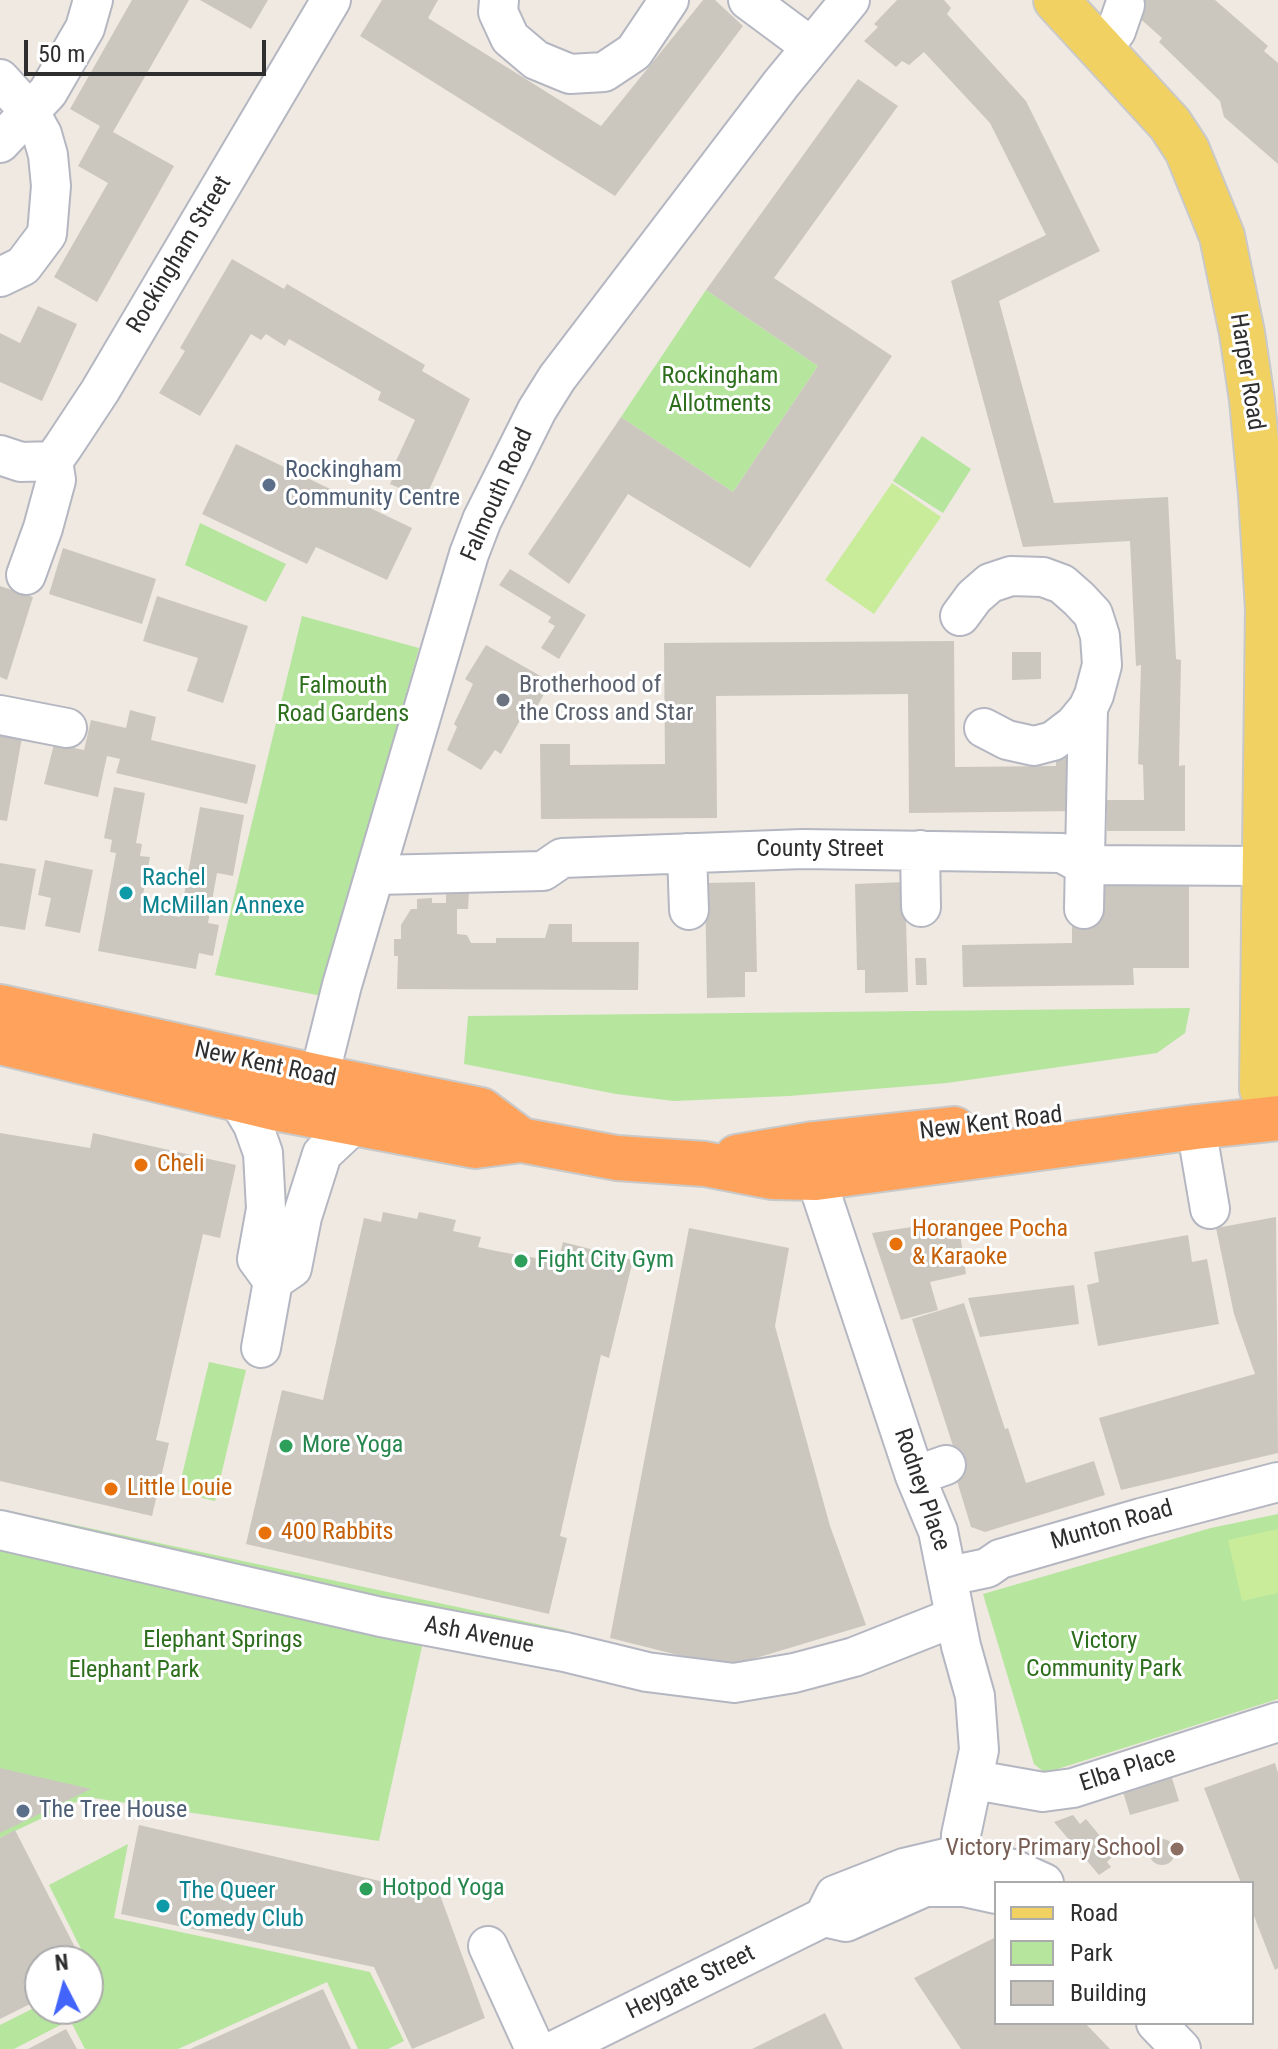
<!DOCTYPE html>
<style>
body{margin:0}
#map{position:relative;width:1278px;height:2049px;overflow:hidden;background:#efe9e1;font-family:"Roboto Condensed",sans-serif}
canvas{display:block}
.legend{position:absolute;left:994px;top:1881px;width:260px;height:144px;box-sizing:border-box;background:#fff;border:2px solid #ababab;margin:0;padding:10px 14px;list-style:none;font-size:24px;color:#2e2e2e}
.legend li{display:flex;align-items:center;gap:16px;height:40px}
.legend b{width:40px;border:2px solid #ababab}
.north{position:absolute;left:24px;top:1945px;width:80px;height:80px;box-sizing:border-box;background:#fff;border:2px solid #ababab;border-radius:50%;rotate:354deg;font-size:22px;font-weight:700;line-height:32px;text-align:center;color:#2e2e2e}
.north::after{content:'';display:block;margin:auto;width:28px;height:36px;background:#4264fb;clip-path:polygon(50% 0,100% 100%,50% 72%,0 100%)}
.scale{position:absolute;left:24px;top:40px;width:242px;height:36px;box-sizing:border-box;border:4px solid #2e2e2e;border-top:0;padding-left:10px;font-size:24px;line-height:28px;white-space:nowrap;color:#2e2e2e;-webkit-text-stroke:6px #fff;paint-order:stroke}
</style>
<div id="map">
<canvas width="1278" height="2049"></canvas>
<ul class="legend">
<li><b style="height:10px;background:#f2d163"></b>Road</li>
<li><b style="height:22px;background:#b6e59e"></b>Park</li>
<li><b style="height:22px;background:#cbc7bf"></b>Building</li>
</ul>
<div class="north">N</div>
<div class="scale">50 m</div>
</div>
<script>
const c = document.querySelector('canvas').getContext('2d');
c.lineJoin = 'round';
function paint(path, color) {
  c.fillStyle = color;
  c.fill(path, 'evenodd');
}
function poly(rows) {
  const path = new Path2D();
  for (const r of rows) {
    if (r.length === 3) {
      path.moveTo(r[0] + r[2], r[1]);
      path.arc(r[0], r[1], r[2], 0, 2 * Math.PI);
      continue;
    }
    path.moveTo(r[0], r[1]);
    for (let i = 2; i < r.length; i += 2) path.lineTo(r[i], r[i + 1]);
  }
  return path;
}
function stroke(path, color, width, dash) {
  c.strokeStyle = color;
  c.lineWidth = width;
  c.lineCap = dash ? 'butt' : 'round';
  c.setLineDash(dash || []);
  c.stroke(path);
}
function write(font, color, halo, rows, align = 'center') {
  c.font = font + ' "Roboto Condensed",sans-serif';
  c.lineWidth = 6;
  c.setLineDash([]);
  c.textBaseline = 'middle';
  c.strokeStyle = halo;
  c.fillStyle = color;
  for (const [text, x, y, turn = 0] of rows) {
    c.save();
    c.translate(x, y);
    c.rotate((+turn || 0) * Math.PI / 180);
    c.textAlign = isNaN(turn) ? turn : align;
    if (halo) c.strokeText(text, 0, 0);
    c.fillText(text, 0, 0);
    c.restore();
  }
}
const green = poly([
 [706,290,818,366,733,492,621,417],
 [922,436,971,469,943,513,893,481],
 [200,523,286,564,266,602,185,565],
 [302,616,419,648,322,996,215,975],
 [1190,1008,1185,1033,1157,1053,947,1083,789,1096,674,1101,616,1094,464,1064,468,1016],
 [209,1362,246,1370,215,1501,178,1492],
 [0,1509,565,1630,565,1652,423,1642,379,1841,87,1797,0,1838],
 [1278,1514,1278,1699,1045,1773,1034,1764,983,1594,1211,1528],
 [128,1844,114,1918,370,1972,404,2041,388,2049,358,2049,327,1982,178,2049,85,2049,70,2020,14,2049,0,2049,0,2025,40,2005,40,2009,88,2009,88,1981,95,1977,49,1885]
]);
const pitch = poly([
 [892,483,941,517,874,614,825,580],
 [1278,1529,1278,1593,1242,1601,1228,1540]
]);
const building = poly([
 [132,0,189,0,113,132,174,166,97,302,54,277,108,183,78,166,100,126,70,109],
 [200,0,268,0,251,29],
 [382,0,438,0,428,18,601,126,703,0,715,0,743,26,615,196,360,36],
 [897,0,944,0,951,8,947,14,1026,101,1100,251,999,301,1054,503,1168,497,1176,659,1181,660,1179,766,1185,765,1185,831,1107,831,1107,800,1144,800,1143,765,1138,764,1141,665,1136,666,1130,541,1023,547,951,281,1046,235,990,123,924,52,909,65,902,61,896,67,864,41,878,27,874,24],
 [1119,0,1215,0,1268,46,1264,51,1278,63,1278,164,1224,117,1220,101,1159,42,1162,38],
 [858,79,898,106,774,278,892,356,750,568,628,494,569,584,528,554,621,417,733,492,818,366,706,290],
 [232,259,284,289,287,284,425,365,422,371,470,399,425,499,390,484,399,464,395,463,415,420,378,400,381,392,289,339,285,346,266,334,261,340,251,334,200,416,159,393,185,351,180,348],
 [38,306,77,324,42,401,0,382,0,333,20,343],
 [236,444,412,528,387,580,316,547,307,564,202,514],
 [63,548,156,579,142,624,49,594],
 [510,569,586,615,559,659,541,648,555,626,548,622,551,617,499,585],
 [0,586,33,597,7,680,0,677],
 [157,596,248,626,223,703,187,691,198,658,143,641],
 [954,641,955,767,1056,766,1056,751,1078,751,1078,811,909,813,908,694,716,696,717,818,541,819,540,744,570,744,570,765,665,764,664,643],
 [486,645,551,682,530,719,523,715,501,754,495,750,481,770,447,750,457,727,454,724,473,684,465,679],
 [1012,652,1041,652,1041,679,1012,680],
 [130,710,156,717,151,740,256,765,247,804,116,773,120,759,107,756,98,797,44,784,54,744,84,750,91,720,126,728],
 [0,728,23,732,7,821,0,820],
 [114,787,145,793,136,843,142,844,140,856,150,857,140,911,180,917,200,807,244,815,233,876,217,873,208,923,219,925,213,956,199,953,196,969,98,951,116,853,110,852,112,840,104,838],
 [45,860,93,870,80,933,45,926,51,898,38,895],
 [0,863,36,869,25,930,0,926],
 [755,882,757,972,745,972,745,997,707,998,705,883],
 [905,882,908,992,865,993,865,970,857,970,855,884],
 [1097,885,1189,885,1189,968,1133,968,1134,985,963,987,962,945,1072,943,1072,925,1097,925],
 [469,892,468,909,457,909,457,934,467,935,471,943,496,943,496,938,545,938,549,924,572,924,572,942,639,942,638,990,397,989,398,956,394,956,394,939,401,939,401,925,411,909,417,909,417,899,432,898,432,903,446,903,446,893],
 [915,958,926,958,927,985,916,985],
 [0,1133,90,1148,93,1133,236,1165,220,1238,203,1234,156,1440,169,1443,152,1516,0,1481],
 [383,1212,417,1219,419,1212,456,1220,453,1231,481,1237,478,1247,496,1251,558,1262,563,1242,633,1260,609,1358,601,1355,560,1536,567,1538,549,1614,246,1544,282,1390,323,1400,364,1218,381,1222],
 [1276,1217,1278,1453,1121,1490,1099,1418,1255,1374,1234,1314,1216,1228],
 [958,1220,966,1274,930,1282,938,1310,901,1320,872,1233],
 [689,1228,789,1248,775,1326,830,1526,866,1625,736,1664,678,1655,610,1638],
 [1188,1235,1192,1262,1207,1259,1219,1324,1098,1346,1087,1285,1099,1282,1094,1252],
 [1074,1285,1079,1324,980,1337,968,1298],
 [964,1303,1005,1429,1008,1428,1026,1483,1094,1461,1105,1495,985,1532,971,1527,947,1448,953,1446,912,1319],
 [1275,1763,1278,1773,1278,1968,1275,1970,1252,1911,1252,1883,1241,1883,1204,1788],
 [0,1768,91,1789,0,1833],
 [1172,1778,1179,1801,1130,1815,1123,1792],
 [1073,1815,1080,1824,1086,1819,1115,1854,1107,1862,1111,1867,1099,1875,1054,1822],
 [139,1825,440,1895,485,2018,412,2049,374,1967,121,1914],
 [15,1830,82,1961,40,1961,40,1999,0,2019,0,1838],
 [1162,1852,13],
 [996,1937,996,2023,1085,2023,1110,2049,961,2049,914,1978],
 [323,1989,351,2049,190,2049],
 [825,2013,843,2049,752,2049],
 [66,2029,77,2049,28,2049]
]);
const minor = poly([
 [499,0,498,12,510,38,536,60,570,74,604,72,634,52,669,0],
 [748,0,810,46],
 [1102,48,1116,31,1125,5],
 [0,79,29,111,42,134,48,155,51,186,47,234,23,266,0,277],
 [0,143,48,92,85,28,93,0],
 [0,455,21,462,53,461,63,447,100,391,331,0],
 [26,575,43,528,56,480,53,461],
 [960,616,974,597,990,583,1011,576,1043,577,1062,584,1079,599,1093,614,1100,636,1102,665,1094,695,1088,708,1074,725,1053,741,1034,746,1007,740,984,728],
 [0,715,67,728],
 [920,850,921,907],
 [687,853,689,910],
 [376,875,543,871,562,858,803,849,1062,853,1084,865,1265,866],
 [1084,909,1088,708],
 [319,1077,342,985,469,554,482,520,537,410,557,378,781,84,850,0],
 [238,1100,253,1125,263,1153,266,1209,257,1259,273,1281],
 [1196,1127,1210,1209],
 [816,1178,915,1476,938,1531,961,1646,975,1696,979,1750,961,1835,960,1857],
 [261,1348,273,1281,292,1268,302,1217,322,1154,353,1125],
 [915,1476,946,1465],
 [0,1530,381,1617,565,1652,647,1672,734,1683,794,1673,854,1657,955,1617],
 [949,1576,987,1568,1000,1559,1141,1518,1278,1482],
 [975,1780,1043,1792,1073,1788,1278,1722],
 [824,1917,846,1922,925,1887,964,1887,996,1894],
 [488,1946,535,2049],
 [1156,2023,1181,2049],
 [557,2049,824,1917,835,1895,904,1868,946,1858,960,1857,1013,1869,1044,1883]
]);
const major = poly([
 [1056,0,1170,124,1187,150,1222,236,1242,333,1252,400,1261,495,1268,609,1262,1089]
]);
const highway = poly([
 [0,1007,319,1077,481,1110,521,1140],
 [0,1042,279,1109,475,1146,521,1140,617,1158,705,1164,772,1177,816,1178,1196,1127,1278,1118],
 [737,1157,814,1144,954,1129]
]);
const markers = [
 [269,485,8,"#5c6f8a"],
 [503,700,8,"#6b7280"],
 [126,893,8,"#0f9aa8"],
 [141,1165,8,"#e8710a"],
 [896,1244,8,"#e8710a"],
 [521,1261,8,"#2e9e5b"],
 [286,1446,8,"#2e9e5b"],
 [111,1489,8,"#e8710a"],
 [265,1533,8,"#e8710a"],
 [23,1811,8,"#5c6f8a"],
 [1177,1849,8,"#8d6e63"],
 [366,1889,8,"#2e9e5b"],
 [163,1906,8,"#0f9aa8"]
];
const streetNames = [
 ["Rockingham Street",180,255,-59],
 ["Harper Road",1246,372,81],
 ["Falmouth Road",498,495,-66],
 ["County Street",820,850],
 ["New Kent Road",265,1065,12],
 ["New Kent Road",991,1124,-7],
 ["Rodney Place",921,1490,71],
 ["Munton Road",1112,1526,-16],
 ["Ash Avenue",479,1636,11],
 ["Elba Place",1128,1770,-18],
 ["Heygate Street",691,1983,-26]
];
const parkNames = [
 ["Rockingham",720,377],
 ["Allotments",720,405],
 ["Falmouth",343,687],
 ["Road Gardens",343,715],
 ["Elephant Springs",223,1641],
 ["Victory",1104,1642],
 ["Community Park",1104,1670],
 ["Elephant Park",134,1671]
];
const serviceNames = [
 ["Rockingham",285,471],
 ["Community Centre",285,499],
 ["The Tree House",39,1811]
];
const worshipNames = [
 ["Brotherhood of",519,686],
 ["the Cross and Star",519,714]
];
const cultureNames = [
 ["Rachel",142,879],
 ["McMillan Annexe",142,907],
 ["The Queer",179,1892],
 ["Comedy Club",179,1920]
];
const foodNames = [
 ["Cheli",157,1165],
 ["Horangee Pocha",912,1230],
 ["& Karaoke",912,1258],
 ["Little Louie",127,1489],
 ["400 Rabbits",281,1533]
];
const leisureNames = [
 ["Fight City Gym",537,1261],
 ["More Yoga",302,1446],
 ["Hotpod Yoga",382,1889]
];
const educationNames = [
 ["Victory Primary School",1161,1849]
];
paint(green, '#b6e59e');
paint(pitch, '#c9ec9a');
paint(building, '#cbc7bf');
stroke(minor, '#b4b7c1', 42);
stroke(major, '#c9c9c9', 48);
stroke(highway, '#c9c9c9', 48);
stroke(minor, '#fff', 38);
stroke(major, '#f2d163', 44);
stroke(highway, '#ffa35c', 44);
for (const [x, y, r, color] of markers) {
  const dot = new Path2D();
  dot.arc(x, y, r, 0, 2 * Math.PI);
  c.fillStyle = color;
  c.fill(dot);
  stroke(dot, '#fff', 3);
}
write('24px', '#2e2e2e', '#fff', streetNames);
write('24px', '#2c6e1b', '#fff', parkNames);
write('24px', '#4e5e75', '#fff', serviceNames, 'left');
write('24px', '#5b616d', '#fff', worshipNames, 'left');
write('24px', '#0d838f', '#fff', cultureNames, 'left');
write('24px', '#c56008', '#fff', foodNames, 'left');
write('24px', '#27864d', '#fff', leisureNames, 'left');
write('24px', '#785e54', '#fff', educationNames, 'right');
</script>
